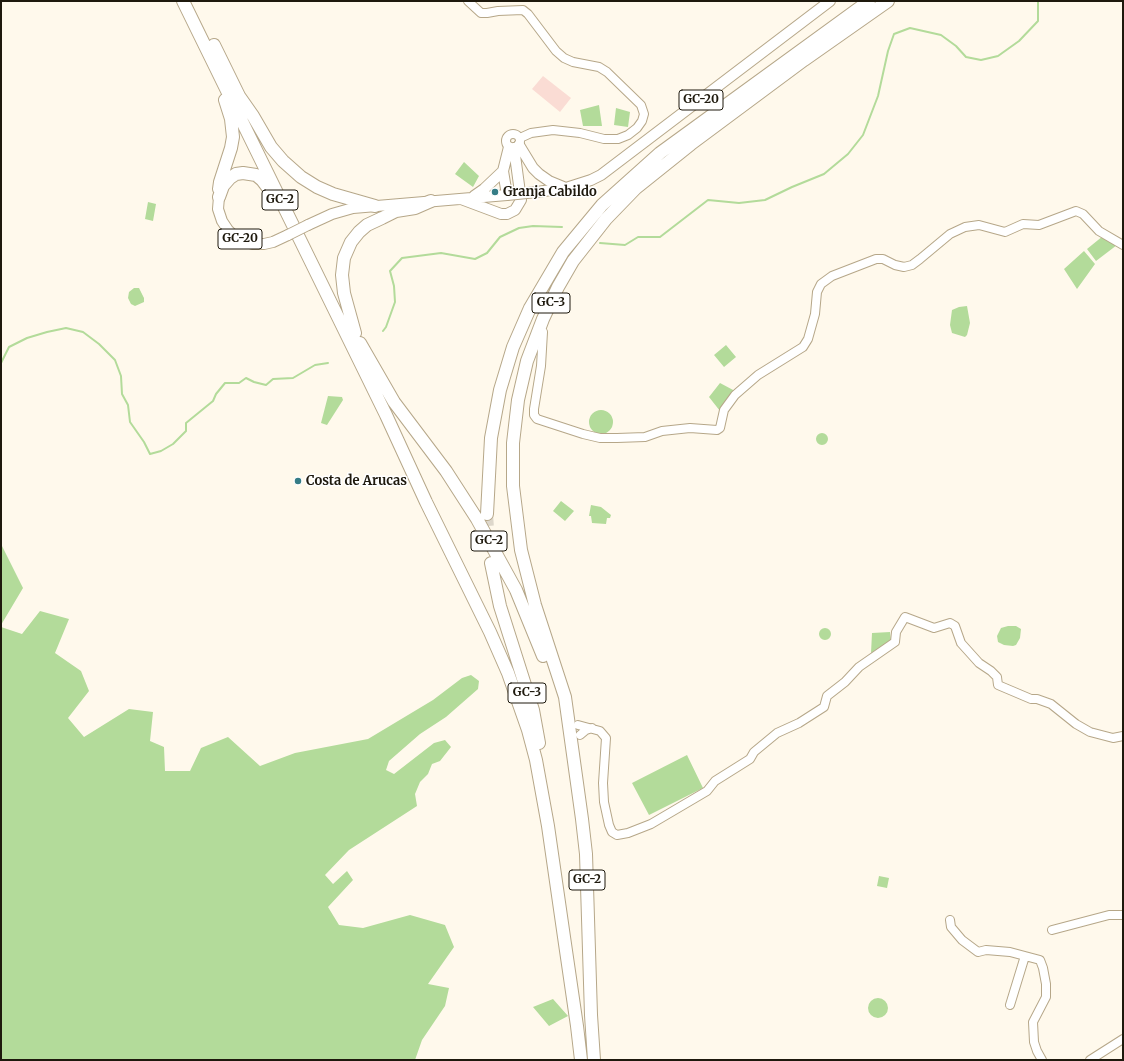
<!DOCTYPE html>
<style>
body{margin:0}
#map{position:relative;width:1124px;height:1061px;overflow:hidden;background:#fff9ec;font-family:Merriweather,serif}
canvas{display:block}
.frame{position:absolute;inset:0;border:2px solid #1e190d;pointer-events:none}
</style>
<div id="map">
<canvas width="1124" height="1061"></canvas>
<div class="frame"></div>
</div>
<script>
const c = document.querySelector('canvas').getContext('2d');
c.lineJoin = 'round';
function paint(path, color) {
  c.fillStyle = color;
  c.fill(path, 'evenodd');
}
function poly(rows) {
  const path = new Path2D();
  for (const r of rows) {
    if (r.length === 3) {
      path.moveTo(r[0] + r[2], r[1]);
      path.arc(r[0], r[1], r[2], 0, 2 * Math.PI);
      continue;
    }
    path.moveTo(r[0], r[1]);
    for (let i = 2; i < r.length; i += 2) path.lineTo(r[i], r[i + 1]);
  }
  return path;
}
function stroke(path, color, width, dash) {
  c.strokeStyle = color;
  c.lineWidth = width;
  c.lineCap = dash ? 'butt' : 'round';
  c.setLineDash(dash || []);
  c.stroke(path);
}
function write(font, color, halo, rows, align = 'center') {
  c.font = font + ' Merriweather,serif';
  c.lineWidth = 3;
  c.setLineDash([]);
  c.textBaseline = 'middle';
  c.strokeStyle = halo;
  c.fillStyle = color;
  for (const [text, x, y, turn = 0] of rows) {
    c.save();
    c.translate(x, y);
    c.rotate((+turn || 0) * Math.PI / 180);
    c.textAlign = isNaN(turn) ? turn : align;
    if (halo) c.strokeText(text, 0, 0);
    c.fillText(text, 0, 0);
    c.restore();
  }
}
const green = poly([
 [543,76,571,98,560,112,532,89]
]);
const water = poly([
 [599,105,602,126,583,126,580,110],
 [616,108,630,112,628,127,614,125],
 [464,162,479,176,473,187,455,174],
 [148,202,156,204,153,221,145,219],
 [1103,236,1117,245,1096,261,1087,249],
 [1084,251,1095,264,1077,289,1064,269],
 [134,288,139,288,144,298,144,302,135,306,131,304,128,298,129,292],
 [967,306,970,323,967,335,965,337,952,333,950,325,952,310,959,307],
 [726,345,736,357,724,367,714,355],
 [720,383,735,391,720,411,709,397],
 [328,396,342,397,343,400,327,425,321,423],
 [601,422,12],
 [822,439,6],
 [561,501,574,511,565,521,553,511],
 [591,505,601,507,611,515,610,518,607,518,606,524,592,523,591,516,589,516],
 [1,544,23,588,1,625],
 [40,611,69,619,55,653,81,671,89,691,68,718,84,737,129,709,153,712,150,741,164,747,165,771,190,771,201,748,228,737,260,766,295,753,368,739,433,700,462,678,471,675,479,681,478,689,446,717,420,734,389,761,386,770,394,774,434,743,445,740,451,747,440,761,432,764,428,774,420,782,415,794,417,806,349,850,325,875,333,884,347,871,353,880,328,907,339,925,363,928,410,915,445,925,454,947,428,984,449,988,445,1006,422,1040,415,1060,1,1060,1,627,22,634],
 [1008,626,1016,626,1021,629,1020,638,1016,645,1013,646,1004,645,998,642,997,636,1001,628],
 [825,634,6],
 [890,632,891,641,871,653,872,633],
 [687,755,703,788,649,815,632,783],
 [879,876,889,878,887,888,877,886],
 [878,1008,10],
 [553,999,568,1016,549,1026,533,1007]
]);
const stream = poly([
 [600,243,625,245,638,237,660,237,708,200,739,203,765,200,792,187,824,174,848,154,863,135,878,96,888,51,894,34,910,28,941,35,956,46,966,57,981,60,998,56,1019,41,1038,21,1038,1],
 [383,331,386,327,395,302,394,286,390,271,402,258,441,253,475,259,487,253,500,237,519,228,533,226,562,227],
 [1,363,9,347,27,338,47,332,66,328,83,332,99,344,115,360,121,376,122,394,128,405,130,422,144,442,150,454,161,451,173,444,186,431,186,423,213,401,216,394,225,383,239,383,246,378,254,382,266,385,273,379,293,378,315,365,328,363]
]);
const highwayTunnel = poly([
 [487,514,489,543]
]);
const minor = poly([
 [468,1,481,13,487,13,498,11,523,10,528,14,556,51,564,58,573,62,599,67,607,72,641,105,644,114,642,121,637,128,628,135,618,139,604,139,580,133,553,130,531,133,520,138],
 [513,141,7],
 [543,332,541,366,534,409,534,415,537,419,583,434,600,438,617,438,645,437,662,431,690,428,717,430,720,428,724,410,735,395,758,375,803,347,808,339,815,314,817,292,821,284,832,276,876,259,883,259,895,265,904,267,912,265,920,259,950,234,965,227,979,225,1005,232,1023,224,1039,225,1076,211,1083,214,1099,231,1123,245],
 [578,725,600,731,606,738,603,783,604,802,609,825,612,832,617,835,628,833,651,824,707,791,715,781,750,759,754,752,777,733,799,723,824,707,827,696,845,682,859,667,895,642,896,632,905,617,934,628,950,623,955,626,961,643,979,663,991,671,997,677,998,685,1031,699,1037,699,1051,704,1076,724,1090,732,1113,738,1123,736],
 [580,735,586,730,592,728],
 [950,920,951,927,962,940,978,952,986,950,1010,952,1040,960,1043,968,1046,984,1046,997,1033,1022,1034,1042,1037,1051,1042,1060],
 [1052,930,1109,915,1123,915],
 [1010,1005,1025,956],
 [1090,1060,1123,1039]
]);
const major = poly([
 [519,145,533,168,539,174,549,181,566,188],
 [537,192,566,188,591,180,601,175,830,1],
 [474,196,484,189,503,171],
 [219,197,218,209,222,221,228,230,234,236,244,241,253,244,264,244,273,242,288,235],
 [461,199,501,214,507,214,515,210,521,200,514,148],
 [308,225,332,214,353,208,507,195,503,171,509,147]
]);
const highway = poly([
 [183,1,386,415,426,502,490,632,508,673,528,730,536,760,548,826,564,937,577,1026,581,1060],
 [214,45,242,102],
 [239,96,253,116,271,147,283,161,301,177,317,187,333,194,375,206],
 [219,189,220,182,231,148,233,137,231,119,225,100],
 [219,197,223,186,230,178,236,174,243,173,256,175,262,180,271,192],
 [355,333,344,293,342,275,344,258,351,242,359,232,367,225,382,218,396,211,415,208,431,201],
 [360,343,394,402,446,471,477,519,516,590,543,656],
 [487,514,491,438,500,390,513,347,530,308,563,252,602,205,660,153,869,1],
 [491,563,500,606,533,710,539,743],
 [594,1060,591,1015,586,854,582,819,565,697,535,605,521,550,513,486,513,443,518,400,527,361,543,319,558,287,573,261,606,219,636,188,691,144,804,60,888,1]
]);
const majorBridge = poly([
 [507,195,537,192],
 [288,235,308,225]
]);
const markers = [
 [495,192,4,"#357c86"],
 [298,481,4,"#357c86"]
];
const shields = [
 [701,100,44],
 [280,200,36],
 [240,239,44],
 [551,303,38],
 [489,541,36],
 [527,693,38],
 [587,880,36]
];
const shieldNames = [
 ["GC-20",701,100],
 ["GC-2",280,200],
 ["GC-20",240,239],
 ["GC-3",551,303],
 ["GC-2",489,541],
 ["GC-3",527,693],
 ["GC-2",587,880]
];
const poiNames = [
 ["Granja Cabildo",503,192],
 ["Costa de Arucas",306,481]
];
paint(green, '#fadcd4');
paint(water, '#b3db9a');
stroke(stream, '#b3db9a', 2);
stroke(highwayTunnel, '#ddd7cb', 12, [12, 6]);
stroke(minor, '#b6a789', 10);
stroke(major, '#b6a789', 12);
stroke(highway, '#b6a789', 14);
stroke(minor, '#fff', 8);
stroke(major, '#fff', 10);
stroke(highway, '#fff', 12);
stroke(majorBridge, '#b6a789', 12, []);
stroke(majorBridge, '#fff', 10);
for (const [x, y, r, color] of markers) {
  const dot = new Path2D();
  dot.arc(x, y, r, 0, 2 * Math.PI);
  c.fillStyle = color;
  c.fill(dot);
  stroke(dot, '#fff', 1.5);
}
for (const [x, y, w] of shields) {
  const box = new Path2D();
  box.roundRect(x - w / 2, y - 10, w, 20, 3);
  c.fillStyle = '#fff';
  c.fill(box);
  stroke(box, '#1e190d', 1);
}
write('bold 12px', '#1e190d', null, shieldNames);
write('bold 13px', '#1e190d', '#fff', poiNames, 'left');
</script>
